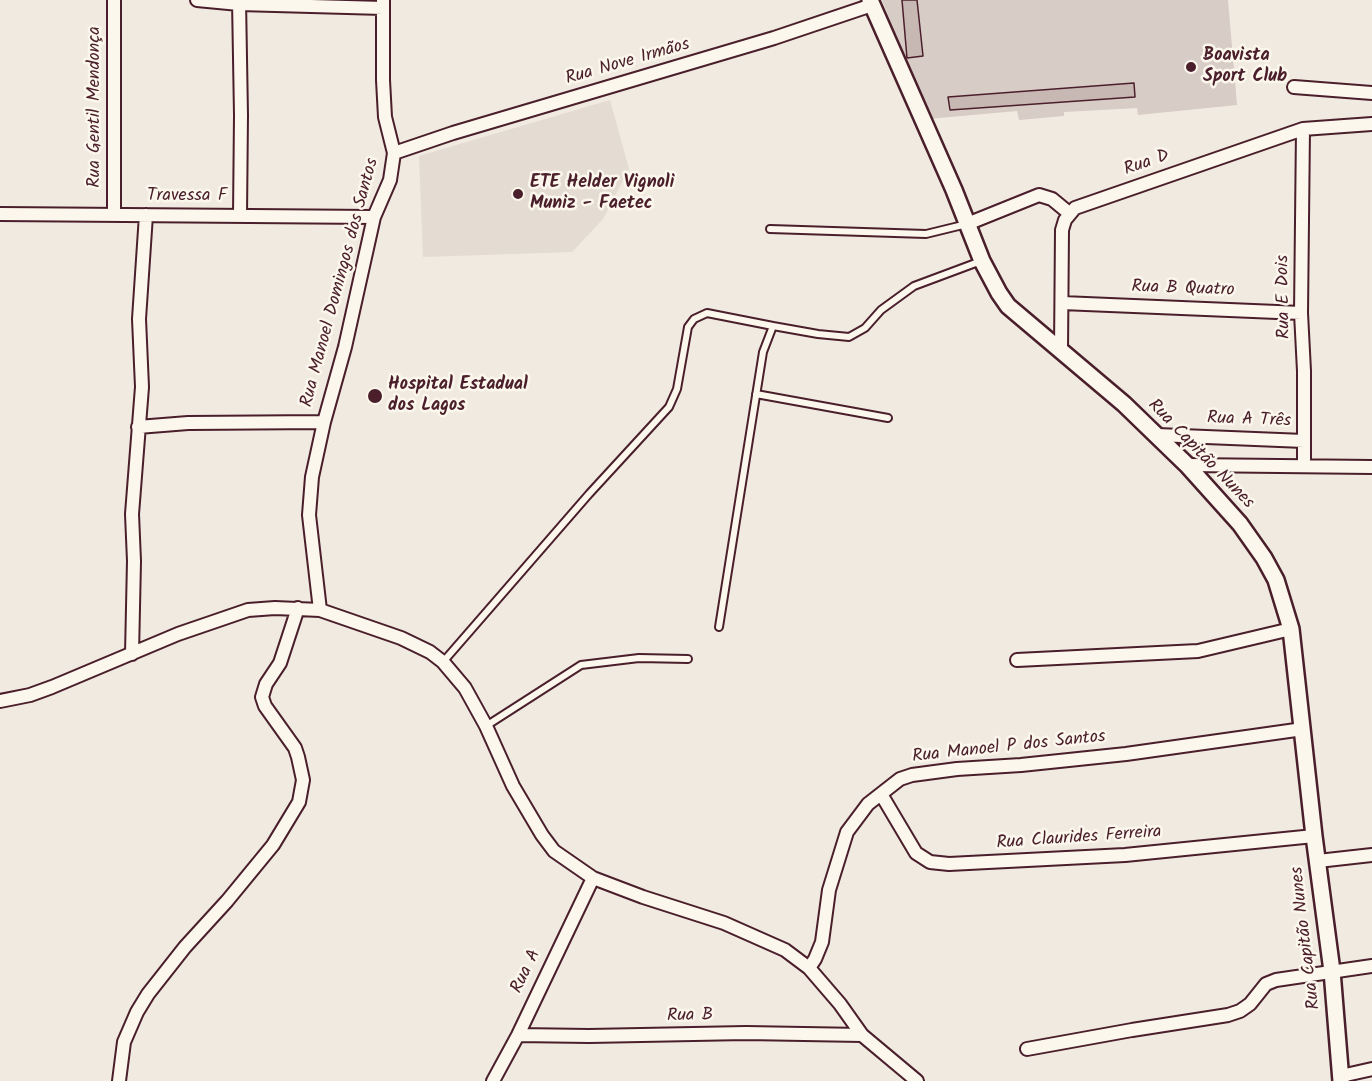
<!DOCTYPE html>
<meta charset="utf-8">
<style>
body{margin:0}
canvas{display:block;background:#f0eae0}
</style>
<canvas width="1372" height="1081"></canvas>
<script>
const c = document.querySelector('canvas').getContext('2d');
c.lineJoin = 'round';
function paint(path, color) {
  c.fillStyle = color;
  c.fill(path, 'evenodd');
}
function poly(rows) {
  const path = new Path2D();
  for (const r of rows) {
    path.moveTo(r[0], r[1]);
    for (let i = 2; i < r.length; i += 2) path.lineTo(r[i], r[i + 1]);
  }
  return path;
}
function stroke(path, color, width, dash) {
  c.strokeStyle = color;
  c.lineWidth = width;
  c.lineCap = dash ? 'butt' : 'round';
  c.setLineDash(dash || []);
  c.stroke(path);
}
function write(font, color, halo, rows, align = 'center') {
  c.font = font + ' Kalam,sans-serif';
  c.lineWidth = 5;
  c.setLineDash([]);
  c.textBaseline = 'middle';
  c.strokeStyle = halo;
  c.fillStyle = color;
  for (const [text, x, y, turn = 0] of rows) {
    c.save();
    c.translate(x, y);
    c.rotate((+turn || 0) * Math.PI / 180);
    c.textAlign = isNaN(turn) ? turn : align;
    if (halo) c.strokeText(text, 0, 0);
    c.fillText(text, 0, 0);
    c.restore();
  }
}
const built = poly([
 [610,100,629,169,603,219,572,252,423,257,419,156]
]);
const green = poly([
 [882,0,902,0,907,58,923,56,917,0,1228,0,1237,105,1138,115,1137,108,1064,112,1064,116,1019,120,1017,111,928,119],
 [1134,83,1135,97,950,110,948,98]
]);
const building = poly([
 [902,0,917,0,923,56,907,58,902,0],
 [1134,83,1135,97,950,110,948,97,1134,83]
]);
const service = poly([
 [770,229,926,234,967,224],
 [756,394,888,418],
 [719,627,763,352,773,326,818,334,849,337,865,328,881,310,914,286,981,261],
 [443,662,589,494,669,407,677,389,688,327,694,319,707,313,773,326],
 [486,726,581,665,639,658,688,659]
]);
const minor = poly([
 [197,0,239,4,383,8],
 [239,0,241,115,240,215],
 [1294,87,1372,93],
 [1303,129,1301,313,1304,371,1304,465],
 [394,153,453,133,774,38,872,5],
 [0,214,374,217],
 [114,214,114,0],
 [967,224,1039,195,1052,199,1069,213],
 [1062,303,1301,313],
 [1061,350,1062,230,1065,220,1075,208,1303,129,1372,124],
 [138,427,188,423,324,422],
 [1157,435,1304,441],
 [1187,465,1372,467],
 [320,610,309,515,312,477,324,422,345,347,374,217,390,180,394,153,385,117,383,80,383,0],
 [132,654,134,561,132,514,142,387,139,319,146,215],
 [1017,660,1198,651,1291,629],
 [0,701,30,695,52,687,178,634,248,610,275,608,320,610,401,638,430,652,443,662,465,688,486,726,513,786,542,835,554,851,593,878,643,897,724,923,785,950,809,968,840,1004,862,1035,917,1081],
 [881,794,916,853,930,862,949,864,1125,855,1314,836],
 [1318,861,1372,855],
 [809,968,815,959,822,942,829,890,847,832,868,804,900,779,912,775,957,769,1021,765,1126,754,1303,729],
 [518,1035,589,1036,746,1033,862,1035],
 [1027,1049,1132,1030,1228,1015,1240,1011,1250,1004,1266,984,1276,980,1372,966],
 [1341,1076,1372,1069],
 [119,1081,124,1042,137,1012,148,994,185,947,227,901,273,845,299,802,303,780,298,757,295,748,265,706,262,697,266,684,280,663,298,608],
 [493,1081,518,1035,593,878]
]);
const tertiary = poly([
 [870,0,954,190,982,261,999,293,1008,306,1124,404,1187,465,1240,524,1264,558,1276,580,1291,629,1314,836,1332,971,1341,1081]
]);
const markers = [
 [1191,67,6,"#4a1f2b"],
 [518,194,6,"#4a1f2b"],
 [375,396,8,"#4a1f2b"]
];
const poiNames = [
 ["Boavista",1203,57],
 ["Sport Club",1203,78],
 ["ETE Helder Vignoli",530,184],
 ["Muniz - Faetec",530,205],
 ["Hospital Estadual",388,386],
 ["dos Lagos",388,407]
];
const streetNames = [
 ["Rua Nove Irmãos",628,63,-16],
 ["Rua Gentil Mendonça",96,107,-90],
 ["Rua D",1147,164,-19],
 ["Travessa F",187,197],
 ["Rua Manoel Domingos dos Santos",341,283,-75],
 ["Rua B Quatro",1183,290,2],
 ["Rua E Dois",1285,297,-91],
 ["Rua A Três",1249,421,2],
 ["Rua Capitão Nunes",1200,455,46],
 ["Rua Manoel P dos Santos",1009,748,-6],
 ["Rua Claurides Ferreira",1079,839,-4],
 ["Rua Capitão Nunes",1307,938,-97],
 ["Rua A",527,972,-64],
 ["Rua B",690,1017,-1]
];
paint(built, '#e4dbd2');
paint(green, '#d8ccc6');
paint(building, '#c8b8b3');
stroke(building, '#4a1f2b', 1.5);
stroke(service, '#4a1f2b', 10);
stroke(minor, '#4a1f2b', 16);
stroke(tertiary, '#4a1f2b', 20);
stroke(service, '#fbf7ec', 6);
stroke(minor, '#fbf7ec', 12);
stroke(tertiary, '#fbf7ec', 15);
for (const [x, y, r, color] of markers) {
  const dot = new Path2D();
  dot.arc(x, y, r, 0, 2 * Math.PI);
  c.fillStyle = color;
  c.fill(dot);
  stroke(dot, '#fbf7ec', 2);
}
write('bold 18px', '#4a1f2b', '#fbf7ec', poiNames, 'left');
write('18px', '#4a1f2b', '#fbf7ec', streetNames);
</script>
